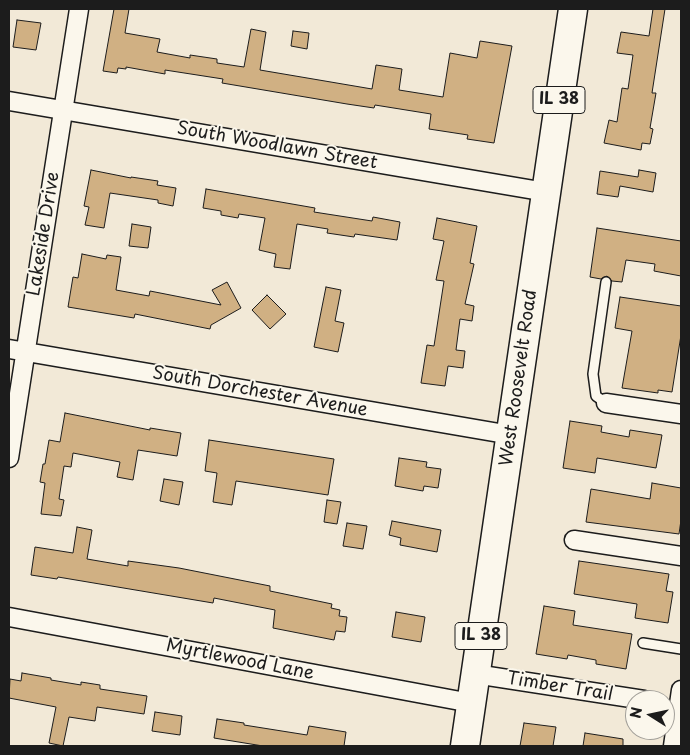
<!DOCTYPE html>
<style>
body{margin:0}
#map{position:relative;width:690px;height:755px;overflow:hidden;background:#f2e9d7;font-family:"Playpen Sans",sans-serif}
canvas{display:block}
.frame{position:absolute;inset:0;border:10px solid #1c1c1c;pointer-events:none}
.north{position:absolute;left:625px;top:690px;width:50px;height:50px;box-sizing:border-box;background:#fbf7ec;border:1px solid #a29f99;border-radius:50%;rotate:280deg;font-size:14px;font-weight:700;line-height:20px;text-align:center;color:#1c1c1c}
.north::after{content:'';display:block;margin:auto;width:18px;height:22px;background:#1c1c1c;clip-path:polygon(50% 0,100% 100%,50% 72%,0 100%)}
</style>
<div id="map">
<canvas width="690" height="755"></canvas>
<div class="frame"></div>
<div class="north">N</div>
</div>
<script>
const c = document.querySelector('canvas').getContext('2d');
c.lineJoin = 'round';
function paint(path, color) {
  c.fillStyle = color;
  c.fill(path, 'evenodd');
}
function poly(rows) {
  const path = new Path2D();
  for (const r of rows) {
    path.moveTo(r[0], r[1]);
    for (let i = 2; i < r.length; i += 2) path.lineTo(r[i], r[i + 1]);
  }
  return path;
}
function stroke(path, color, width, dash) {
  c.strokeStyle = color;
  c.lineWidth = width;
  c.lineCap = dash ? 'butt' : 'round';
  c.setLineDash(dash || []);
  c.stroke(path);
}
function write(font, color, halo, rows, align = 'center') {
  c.font = font + ' "Playpen Sans",sans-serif';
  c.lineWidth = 4;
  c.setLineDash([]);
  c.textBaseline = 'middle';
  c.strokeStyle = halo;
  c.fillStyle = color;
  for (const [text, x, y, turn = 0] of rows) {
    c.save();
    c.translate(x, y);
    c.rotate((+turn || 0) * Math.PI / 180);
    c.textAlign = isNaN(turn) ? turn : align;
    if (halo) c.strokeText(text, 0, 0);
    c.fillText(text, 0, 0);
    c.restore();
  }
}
const building = poly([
 [114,9,129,9,125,33,160,39,157,52,190,58,190,55,217,59,217,63,244,67,251,29,266,32,260,70,372,89,376,65,402,69,399,90,443,97,450,53,477,58,480,41,512,46,494,143,467,139,468,135,429,129,431,114,375,105,374,108,347,104,222,83,223,79,165,70,165,74,126,67,126,69,118,68,117,73,103,71,114,9],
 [653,9,665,9,652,93,656,93,650,128,653,129,650,144,642,143,641,150,604,143,609,120,617,122,622,88,628,89,633,55,617,53,621,32,649,36,653,9],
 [17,20,41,23,36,50,13,47,17,20],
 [293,31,309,33,307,49,291,46,293,31],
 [91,170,131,178,131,177,158,181,157,185,176,188,173,206,158,203,158,200,110,193,104,228,85,225,89,207,84,206,91,170],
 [639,170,656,173,653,192,620,186,618,197,597,194,600,171,638,177,639,170],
 [206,189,315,208,314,212,372,221,373,217,400,222,397,240,355,234,354,237,327,233,328,229,297,224,290,269,274,267,276,254,259,250,265,218,239,214,238,218,221,215,221,211,203,208,206,189],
 [437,218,477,226,470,263,474,264,465,304,474,306,472,321,460,319,456,350,465,351,463,368,448,366,445,386,421,383,427,345,434,346,444,281,436,280,444,241,433,239,437,218],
 [132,224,151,227,148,248,129,246,132,224],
 [597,228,681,241,681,276,654,271,655,264,626,260,622,282,612,281,607,276,601,279,590,277,597,228],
 [82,254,106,259,107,255,121,257,116,290,149,296,150,291,221,305,212,290,227,282,241,308,211,325,210,329,135,314,134,318,68,307,73,277,78,278,82,254],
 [326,287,341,290,335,321,344,323,338,352,314,347,326,287],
 [267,295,286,314,270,329,252,310,267,295],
 [620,297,681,306,681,335,672,392,658,390,658,393,622,388,632,331,615,328,620,297],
 [65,413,150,430,150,428,181,433,177,456,138,450,133,480,117,477,120,462,73,453,71,467,64,466,59,499,64,500,61,516,41,514,45,483,40,482,43,464,45,464,49,440,60,442,65,413],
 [570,421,602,426,601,432,629,437,630,430,662,435,656,468,597,458,595,473,563,468,570,421],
 [209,440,334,459,328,495,236,481,232,505,213,502,217,473,205,471,209,440],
 [399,458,427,462,426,467,441,469,438,488,424,486,423,491,395,486,399,458],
 [164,479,183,482,179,505,160,501,164,479],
 [652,483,681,488,681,520,679,534,586,522,591,489,650,499,652,483],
 [327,500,341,502,337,524,324,522,327,500],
 [392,521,441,530,437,552,400,545,401,538,389,535,392,521],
 [347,523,367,526,363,549,343,546,347,523],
 [77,527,92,530,87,559,128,566,128,561,179,568,270,586,270,591,332,604,331,608,340,610,339,616,347,617,345,632,336,631,334,640,273,628,275,610,214,598,213,603,58,577,57,579,31,575,35,547,73,553,77,527],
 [579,561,669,574,666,591,673,592,668,623,635,618,637,604,574,594,579,561],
 [544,606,575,611,573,625,632,634,626,669,596,664,596,660,568,655,567,659,536,654,544,606],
 [396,612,425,617,421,642,392,637,396,612],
 [22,673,51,678,51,680,81,685,81,682,100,685,100,689,147,696,144,714,97,707,95,721,69,717,63,746,49,743,56,707,9,698,10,679,21,681,22,673],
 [155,712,182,716,180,735,152,731,155,712],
 [217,719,244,723,244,725,307,735,309,726,346,732,344,746,263,746,214,738,217,719],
 [524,723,556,727,553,746,520,746,524,723],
 [585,733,623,739,623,746,583,746,585,733]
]);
const lane = poly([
 [606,282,593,374,596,396,606,403],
 [643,643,681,649]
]);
const street = poly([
 [9,101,546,192],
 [9,349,511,435],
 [606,403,681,414],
 [9,458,79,9],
 [574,540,681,556],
 [9,617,471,703],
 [475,674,644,700],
 [673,746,681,690]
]);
const primary = poly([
 [465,746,573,9]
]);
const shields = [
 [559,100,52],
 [481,636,52]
];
const shieldNames = [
 ["IL 38",559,100],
 ["IL 38",481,636]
];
const streetNames = [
 ["South Woodlawn Street",277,146,10],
 ["Lakeside Drive",44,234,-81],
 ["West Roosevelt Road",519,378,-82],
 ["South Dorchester Avenue",260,392,10],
 ["Myrtlewood Lane",240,660,11],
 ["Timber Trail",560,687,9]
];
paint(building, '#d0b083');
stroke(building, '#1c1c1c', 1);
stroke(lane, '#1c1c1c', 12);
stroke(street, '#1c1c1c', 21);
stroke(primary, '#1c1c1c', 31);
stroke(lane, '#fbf7ec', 9);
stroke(street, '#fbf7ec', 18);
stroke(primary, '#fbf7ec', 28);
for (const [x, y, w] of shields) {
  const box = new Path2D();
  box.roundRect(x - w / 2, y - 13.5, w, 27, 4);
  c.fillStyle = '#fbf7ec';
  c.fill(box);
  stroke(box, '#1c1c1c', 1);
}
write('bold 16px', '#1c1c1c', null, shieldNames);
write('18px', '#1c1c1c', '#fbf7ec', streetNames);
</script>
